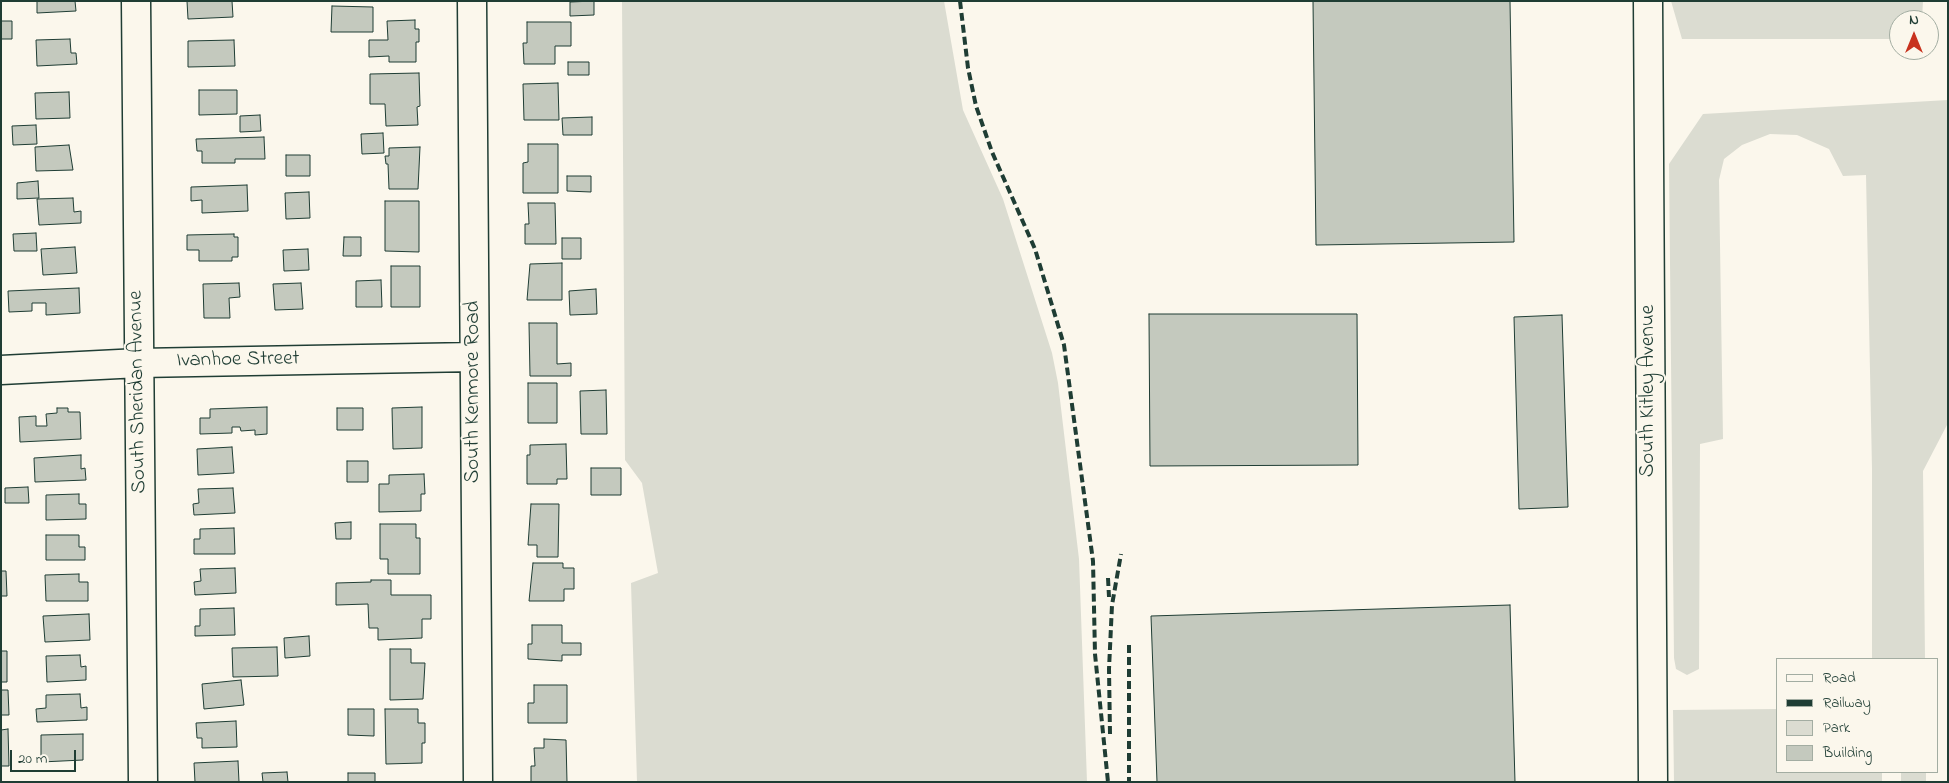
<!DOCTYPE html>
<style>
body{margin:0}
#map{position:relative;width:1949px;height:783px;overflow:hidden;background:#fbf7ec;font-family:"Indie Flower",sans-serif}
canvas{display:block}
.frame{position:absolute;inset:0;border:2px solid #1f3d34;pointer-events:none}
.legend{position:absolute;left:1776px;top:658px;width:162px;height:115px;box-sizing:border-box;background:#fbf7ec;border:1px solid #a3ada2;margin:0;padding:6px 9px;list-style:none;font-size:15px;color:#1f3d34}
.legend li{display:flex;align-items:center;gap:10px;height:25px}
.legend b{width:25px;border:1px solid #a3ada2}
.north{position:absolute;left:1889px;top:10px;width:50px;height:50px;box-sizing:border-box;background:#fbf7ec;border:1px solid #a3ada2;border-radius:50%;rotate:0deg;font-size:14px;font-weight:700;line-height:20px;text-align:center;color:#1f3d34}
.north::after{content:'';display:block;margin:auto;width:18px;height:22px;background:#c8321e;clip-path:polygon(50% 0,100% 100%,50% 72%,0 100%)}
.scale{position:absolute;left:10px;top:750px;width:66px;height:22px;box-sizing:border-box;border:2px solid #1f3d34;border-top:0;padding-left:6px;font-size:15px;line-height:18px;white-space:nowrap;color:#1f3d34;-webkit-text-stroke:4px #fbf7ec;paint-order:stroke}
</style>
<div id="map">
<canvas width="1949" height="783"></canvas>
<div class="frame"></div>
<ul class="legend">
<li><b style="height:6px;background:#fbf7ec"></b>Road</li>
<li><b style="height:6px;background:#1f3d34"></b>Railway</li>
<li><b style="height:14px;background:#dbdcd1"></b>Park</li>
<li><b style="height:14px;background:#c4c9be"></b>Building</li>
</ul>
<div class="north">N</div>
<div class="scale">20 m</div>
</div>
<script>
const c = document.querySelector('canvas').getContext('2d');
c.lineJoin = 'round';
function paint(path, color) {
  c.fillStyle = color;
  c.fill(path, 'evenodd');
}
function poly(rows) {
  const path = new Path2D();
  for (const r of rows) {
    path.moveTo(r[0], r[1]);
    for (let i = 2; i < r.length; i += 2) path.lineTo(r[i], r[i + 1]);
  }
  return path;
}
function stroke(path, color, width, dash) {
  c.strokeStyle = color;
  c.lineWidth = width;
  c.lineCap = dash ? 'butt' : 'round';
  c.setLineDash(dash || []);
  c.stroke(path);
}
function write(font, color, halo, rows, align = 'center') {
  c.font = font + ' "Indie Flower",sans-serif';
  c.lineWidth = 4;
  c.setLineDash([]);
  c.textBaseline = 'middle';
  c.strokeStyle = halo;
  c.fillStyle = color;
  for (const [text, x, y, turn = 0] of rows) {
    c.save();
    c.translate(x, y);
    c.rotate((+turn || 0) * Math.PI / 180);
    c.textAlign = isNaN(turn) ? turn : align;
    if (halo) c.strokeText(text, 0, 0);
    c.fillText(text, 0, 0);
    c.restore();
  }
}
const green = poly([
 [622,1,944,1,963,110,1003,199,1052,353,1058,383,1079,559,1087,782,637,782,631,583,658,573,642,483,625,460],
 [1671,1,1923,1,1922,20,1899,20,1899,39,1682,39],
 [1948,100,1948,423,1923,471,1925,659,1872,659,1872,469,1866,175,1843,176,1829,149,1797,135,1770,134,1742,145,1724,159,1719,180,1723,439,1700,444,1699,669,1687,675,1676,669,1674,658,1669,164,1703,114],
 [1778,709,1778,772,1882,772,1882,782,1674,782,1673,710],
 [1901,772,1926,772,1926,782,1901,782]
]);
const building = poly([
 [37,1,75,1,76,11,37,13,37,1],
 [187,1,232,1,233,17,188,19,187,1],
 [594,1,594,15,570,16,570,2,594,1],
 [1313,1,1510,1,1514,242,1316,245,1313,1],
 [332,6,373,7,373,32,331,32,332,6],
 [415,20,415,29,419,29,419,42,416,42,416,62,389,62,389,56,369,57,369,40,388,40,387,21,415,20],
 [1,21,12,21,12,39,1,39,1,21],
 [527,22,571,22,571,46,555,46,555,64,524,64,523,43,527,43,527,22],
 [70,39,71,53,76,53,77,64,37,66,36,40,70,39],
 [234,40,235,66,188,67,188,41,234,40],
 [568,62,589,62,589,75,568,75,568,62],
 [419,73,420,106,417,107,418,125,386,126,385,104,370,104,370,74,419,73],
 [558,83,559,120,524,120,523,84,558,83],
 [199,90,237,90,237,114,199,115,199,90],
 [69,92,70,118,36,119,35,93,69,92],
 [260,115,261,131,240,132,240,116,260,115],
 [592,117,592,135,563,135,562,118,592,117],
 [36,125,37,144,13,145,12,126,36,125],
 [383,133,384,153,362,154,361,134,383,133],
 [264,137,265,159,235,159,235,163,202,163,202,151,197,151,196,139,264,137],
 [528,144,558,144,558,193,523,193,523,163,528,162,528,144],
 [69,145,73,170,36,171,35,147,69,145],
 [420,147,418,189,389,189,388,164,386,164,385,156,389,156,389,148,420,147],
 [286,155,310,155,310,176,286,176,286,155],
 [567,176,591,176,591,192,567,191,567,176],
 [38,181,39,198,17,199,17,183,38,181],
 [247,185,248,211,202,213,202,200,191,201,191,187,247,185],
 [309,192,310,218,286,219,285,193,309,192],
 [73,198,74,212,81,211,81,223,39,225,37,199,73,198],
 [385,201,419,201,419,252,385,251,385,201],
 [528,203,555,203,556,244,525,244,525,224,529,224,528,203],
 [36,233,37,251,14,251,13,234,36,233],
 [234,234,234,237,238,237,238,257,232,257,232,261,199,261,199,250,187,250,187,235,234,234],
 [344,237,361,237,361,256,343,256,344,237],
 [562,238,581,238,581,259,562,259,562,238],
 [75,247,77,273,43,275,41,249,75,247],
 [308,249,309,270,284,271,283,250,308,249],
 [562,263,562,300,527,300,530,264,562,263],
 [391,266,420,266,420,307,391,307,391,266],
 [381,280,382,307,356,307,356,281,381,280],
 [239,283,240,297,229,298,230,318,204,318,203,284,239,283],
 [301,283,303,309,275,310,273,284,301,283],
 [79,288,80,313,46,315,46,303,32,303,32,311,9,312,8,291,79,288],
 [596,289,597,314,570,315,569,291,596,289],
 [1149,314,1357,314,1358,465,1150,466,1149,314],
 [1562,315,1568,507,1519,509,1514,317,1562,315],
 [529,323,557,323,557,364,571,363,571,376,530,376,529,323],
 [528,383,557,383,557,423,528,423,528,383],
 [606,390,607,434,581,434,580,391,606,390],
 [267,407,267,434,255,435,255,430,241,431,240,427,232,427,232,433,200,434,200,418,210,418,210,409,267,407],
 [422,407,422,448,393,449,392,408,422,407],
 [57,408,68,408,68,412,80,412,81,439,20,442,19,417,36,416,36,426,47,426,46,414,57,413,57,408],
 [337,408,363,408,363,430,337,430,337,408],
 [566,444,567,479,557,479,557,484,527,484,527,455,530,455,530,445,566,444],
 [232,447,234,473,198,475,197,449,232,447],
 [81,455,81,469,85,468,86,480,35,482,34,458,81,455],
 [347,461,368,461,368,482,347,482,347,461],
 [591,468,621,468,621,495,591,495,591,468],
 [424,474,425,494,421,494,421,511,379,512,379,484,389,484,389,475,424,474],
 [28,487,29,503,5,503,5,488,28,487],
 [233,488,235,513,194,515,193,504,199,503,198,489,233,488],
 [79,494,79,504,86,504,86,519,46,520,46,495,79,494],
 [531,504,559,504,558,557,537,557,537,545,528,545,531,504],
 [351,522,351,539,336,539,335,523,351,522],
 [380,524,416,524,416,538,420,538,420,574,388,574,388,559,380,559,380,524],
 [234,528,235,554,194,554,194,539,200,539,200,529,234,528],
 [46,535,79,535,79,547,85,547,85,560,46,560,46,535],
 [533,563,563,563,563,568,574,568,574,589,564,589,564,601,529,601,533,563],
 [235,568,236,593,195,595,194,582,201,581,200,569,235,568],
 [1,571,6,571,7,596,1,596,1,571],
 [79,574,79,582,88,582,88,601,46,601,45,575,79,574],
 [371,580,391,580,391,595,431,595,431,619,422,619,422,638,378,640,378,628,369,628,368,604,336,605,336,583,371,582,371,580],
 [1510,605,1515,782,1157,782,1151,616,1510,605],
 [234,608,235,635,195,636,195,626,200,626,200,609,234,608],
 [89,614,90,640,45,642,43,616,89,614],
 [532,625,562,625,562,643,581,643,581,655,562,655,562,661,528,659,528,644,532,644,532,625],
 [309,636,310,656,285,658,284,638,309,636],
 [277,647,278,676,233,677,232,648,277,647],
 [390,649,411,649,411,663,425,663,423,699,390,700,390,649],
 [1,651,7,651,7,682,1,682,1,651],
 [80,655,81,667,86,666,86,680,47,682,46,656,80,655],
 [241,680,244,705,204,709,202,684,241,680],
 [534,685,567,685,567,723,528,723,528,703,534,703,534,685],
 [1,690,8,690,9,715,1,715,1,690],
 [80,694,81,708,87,707,87,720,37,722,36,709,46,708,46,695,80,694],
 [348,709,374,709,374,736,348,735,348,709],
 [385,709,418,709,418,723,425,723,425,743,422,743,422,763,386,764,385,709],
 [236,721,237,747,202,748,202,738,197,738,196,723,236,721],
 [8,729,9,766,1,766,1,730,8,729],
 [83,734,83,760,41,762,41,735,83,734],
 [544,739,566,740,567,782,531,782,531,766,535,766,534,748,544,748,544,739],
 [238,761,239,782,195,782,194,763,238,761],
 [287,772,288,782,263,782,262,773,287,772],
 [348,773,375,773,375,782,348,782,348,773]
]);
const minor = poly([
 [136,1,143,782],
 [472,1,478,782],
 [1648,1,1653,782],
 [1,370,139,363,474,357]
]);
const rail = poly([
 [960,1,968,68,976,106,992,152,1035,249,1064,345,1093,561,1095,654,1108,782],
 [1108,578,1109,597],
 [1129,645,1129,782],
 [1110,734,1109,669,1112,605,1121,554]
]);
const streetNames = [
 ["Ivanhoe Street",238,361,-1],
 ["South Kitley Avenue",1650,391,-90],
 ["South Sheridan Avenue",139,392,-91],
 ["South Kenmore Road",475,392,-90]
];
paint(green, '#dbdcd1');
paint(building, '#c4c9be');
stroke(building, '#1f3d34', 1);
stroke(minor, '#1f3d34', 31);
stroke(minor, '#fbf7ec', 28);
stroke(rail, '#1f3d34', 4, [8, 4]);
write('21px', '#1f3d34', '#fbf7ec', streetNames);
</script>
